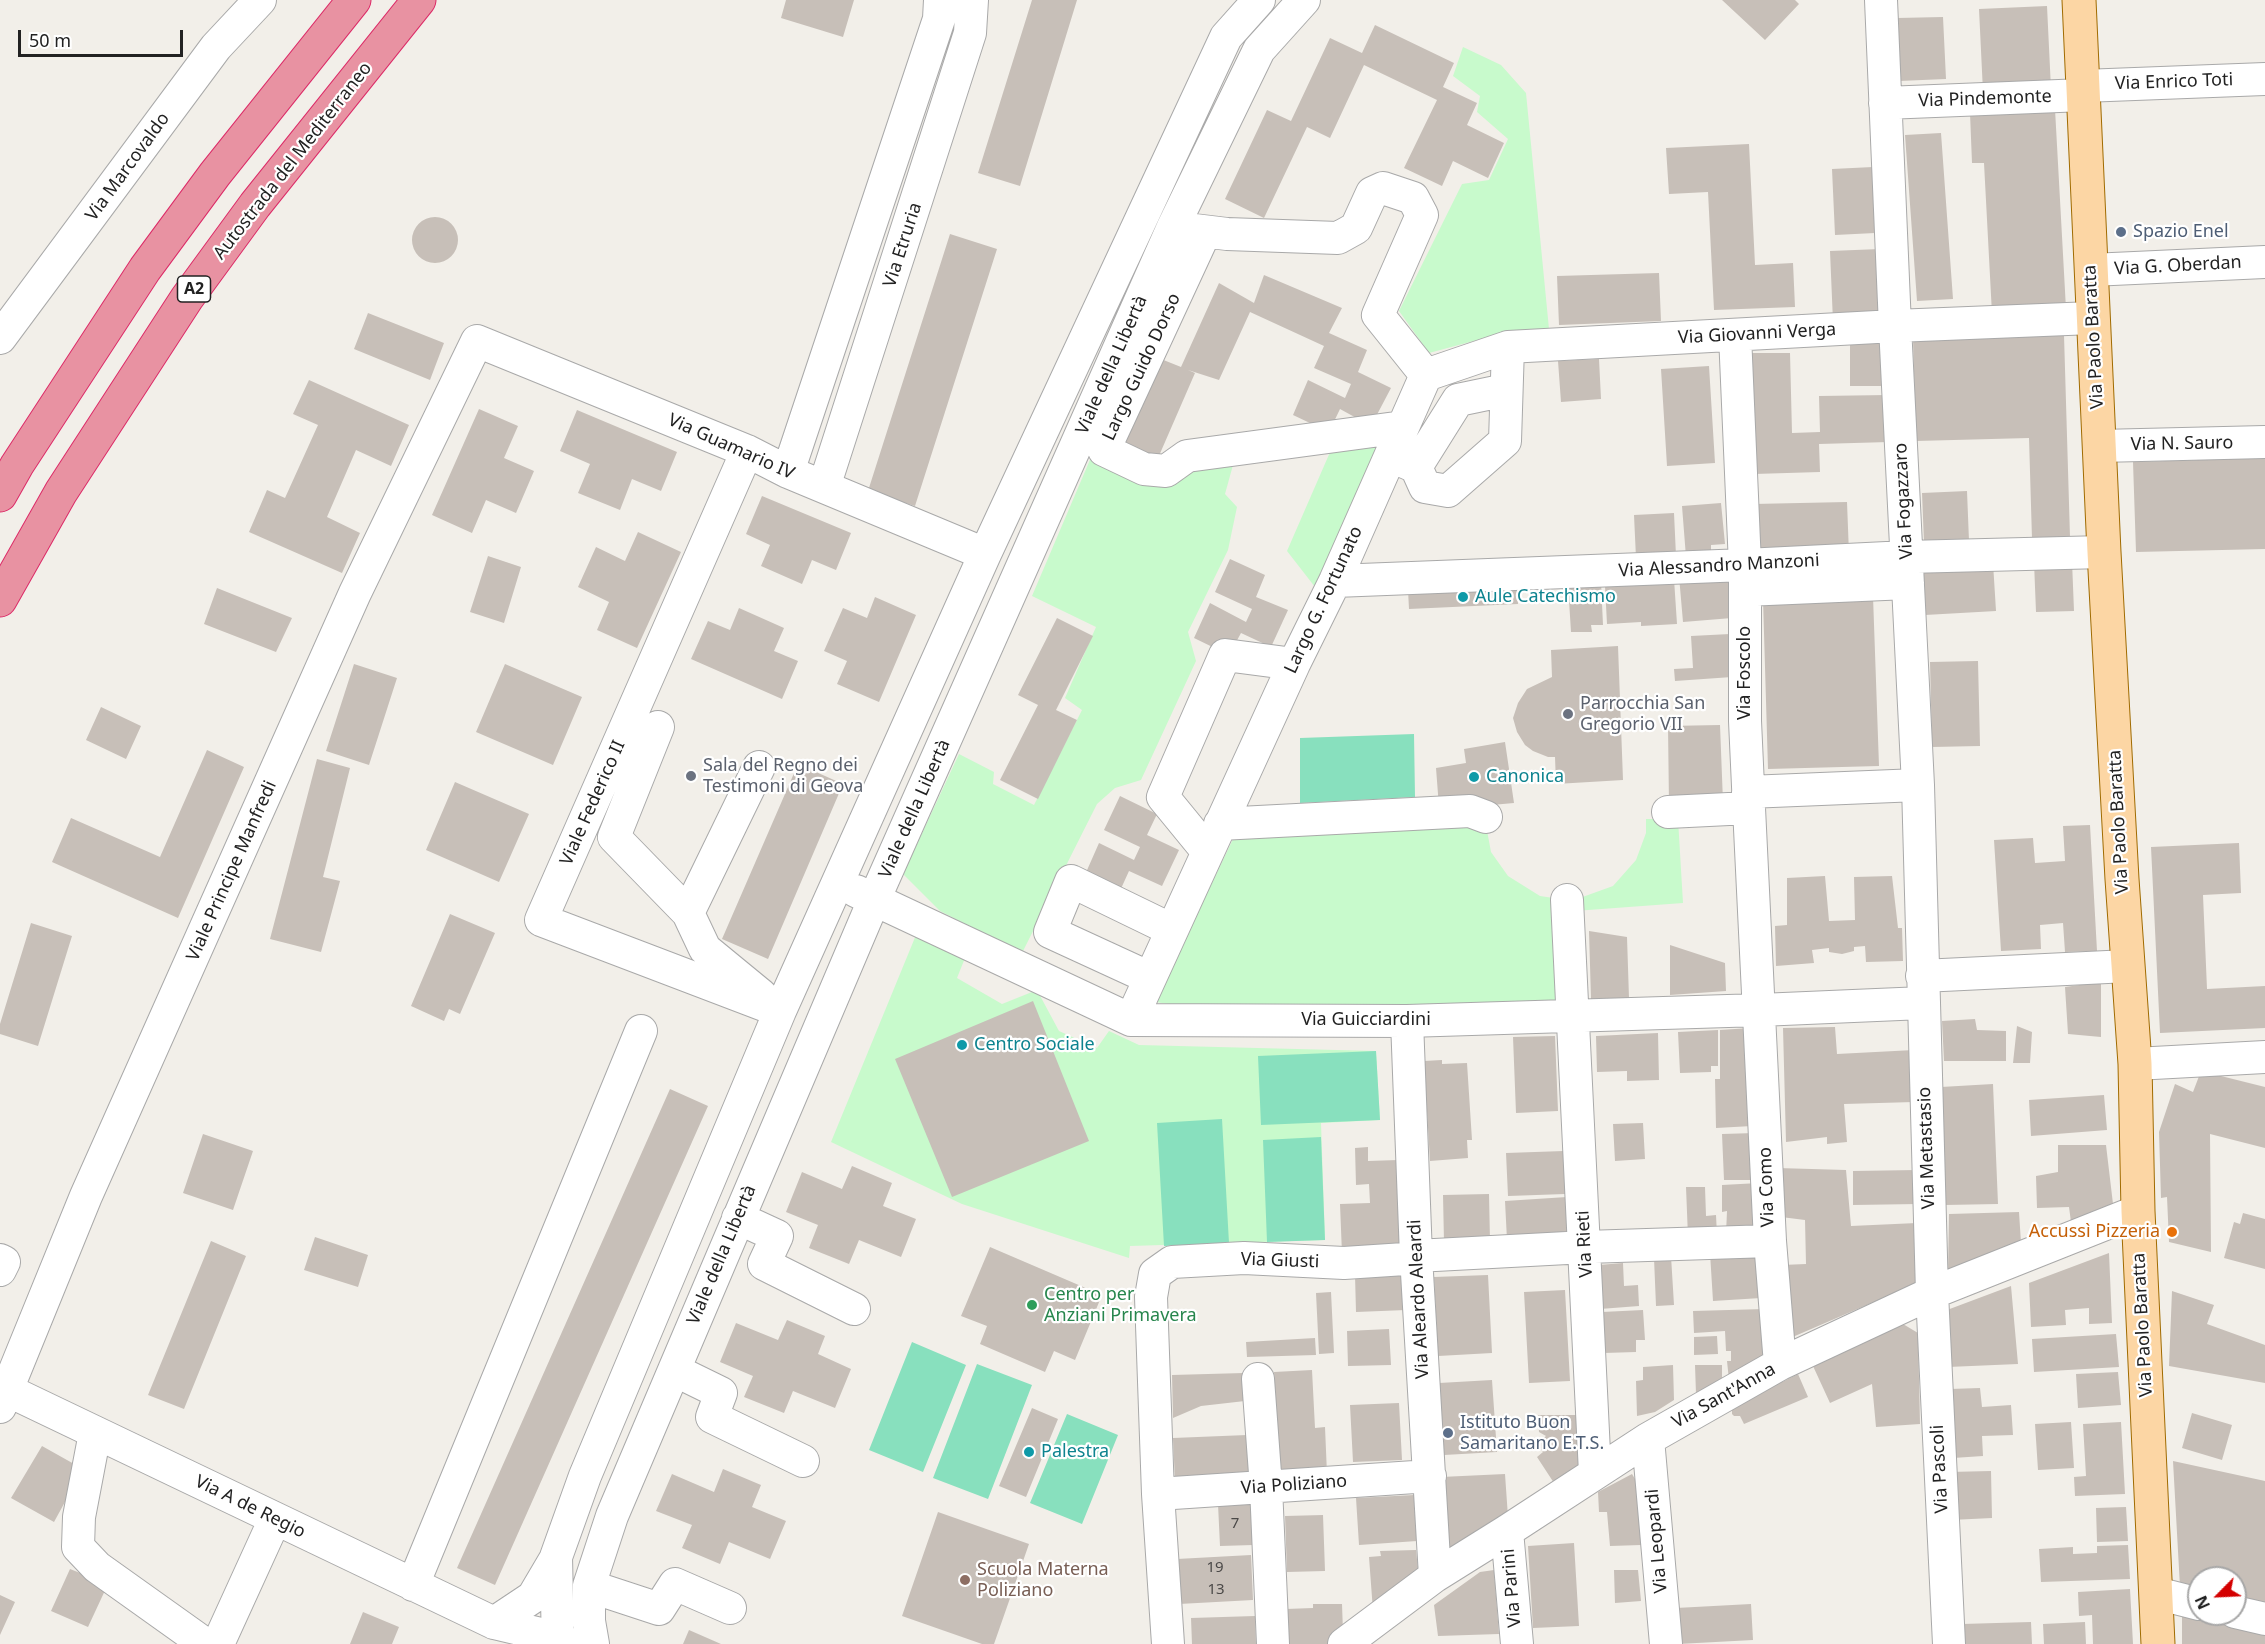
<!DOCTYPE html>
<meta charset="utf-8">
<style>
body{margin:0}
#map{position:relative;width:2265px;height:1644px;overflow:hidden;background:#f2efe9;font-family:"Noto Sans",sans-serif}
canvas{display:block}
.north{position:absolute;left:2187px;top:1566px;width:60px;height:60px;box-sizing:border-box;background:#fff;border:2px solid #a7a7a7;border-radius:50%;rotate:246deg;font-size:16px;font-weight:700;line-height:24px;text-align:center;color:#222}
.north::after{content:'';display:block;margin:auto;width:21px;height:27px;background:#d40000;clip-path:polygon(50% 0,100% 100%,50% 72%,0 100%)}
.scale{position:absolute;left:18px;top:30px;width:165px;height:27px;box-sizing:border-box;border:3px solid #222;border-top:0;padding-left:8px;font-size:18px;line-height:21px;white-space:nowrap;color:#222;-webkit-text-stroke:4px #fff;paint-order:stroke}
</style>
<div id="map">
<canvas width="2265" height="1644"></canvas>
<div class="north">N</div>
<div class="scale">50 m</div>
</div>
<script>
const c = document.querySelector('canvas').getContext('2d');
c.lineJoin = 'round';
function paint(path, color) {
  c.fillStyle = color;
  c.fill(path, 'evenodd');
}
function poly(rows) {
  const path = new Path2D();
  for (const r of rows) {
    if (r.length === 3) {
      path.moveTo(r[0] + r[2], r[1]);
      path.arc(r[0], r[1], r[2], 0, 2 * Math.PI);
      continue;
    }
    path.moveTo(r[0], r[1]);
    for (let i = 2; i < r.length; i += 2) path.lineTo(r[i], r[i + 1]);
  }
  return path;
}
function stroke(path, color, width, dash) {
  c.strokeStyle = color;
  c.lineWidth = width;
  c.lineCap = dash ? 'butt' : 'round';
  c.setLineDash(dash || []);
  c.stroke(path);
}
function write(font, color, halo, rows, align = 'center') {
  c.font = font + ' "Noto Sans",sans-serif';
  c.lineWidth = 4.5;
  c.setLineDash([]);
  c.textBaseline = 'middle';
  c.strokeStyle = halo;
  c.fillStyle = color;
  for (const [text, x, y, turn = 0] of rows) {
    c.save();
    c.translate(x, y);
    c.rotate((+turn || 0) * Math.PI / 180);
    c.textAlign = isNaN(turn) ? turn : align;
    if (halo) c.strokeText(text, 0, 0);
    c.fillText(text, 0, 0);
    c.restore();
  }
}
const park = poly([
 [1463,47,1501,65,1526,93,1549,329,1496,335,1429,353,1399,311,1462,184,1489,180,1508,139,1477,112,1480,96,1453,76],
 [1334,443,1382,443,1315,587,1287,551],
 [1092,455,1174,474,1233,465,1225,494,1237,507,1228,550,1188,632,1196,661,1141,780,1115,788,1097,804,1022,953,940,911,903,874,959,754,994,772,993,784,1034,805,1082,710,1065,698,1096,627,1032,596],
 [1646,819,1678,819,1683,903,1561,912,1567,1008,1206,1009,1155,1002,1234,837,1486,825,1491,852,1508,876,1540,896,1567,900,1577,899,1613,886,1636,860,1646,833],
 [916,935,965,958,957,978,1002,1004,1037,990,1059,1031,1097,1048,1109,1031,1139,1045,1376,1051,1380,1120,1321,1123,1325,1240,1130,1246,1129,1258,962,1204,831,1142]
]);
const pitch = poly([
 [1414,734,1415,797,1300,803,1300,738],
 [1376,1051,1380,1120,1261,1125,1258,1056],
 [1222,1119,1229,1243,1164,1246,1157,1123],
 [1321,1137,1325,1240,1267,1242,1263,1140],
 [912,1342,966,1365,923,1472,869,1450],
 [977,1364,1032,1385,988,1499,933,1478],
 [1067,1414,1118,1435,1082,1524,1030,1503]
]);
const building = poly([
 [786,0,854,0,843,37,781,18],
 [1032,0,1077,0,1020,186,978,173],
 [1722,0,1795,0,1799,4,1765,40],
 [2047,6,2051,89,1983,92,1979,9],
 [1943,17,1946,79,1899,81,1897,18],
 [1375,25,1454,63,1443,87,1477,103,1467,125,1504,143,1488,178,1453,161,1442,186,1404,168,1437,100,1364,65,1330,138,1307,127,1264,218,1225,199,1267,110,1291,121,1330,38,1362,53],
 [2055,109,2066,309,1992,314,1984,163,1972,163,1970,113],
 [1941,133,1953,299,1917,301,1905,135],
 [1749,144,1755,265,1793,263,1795,307,1714,310,1708,192,1669,194,1666,148],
 [1873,167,1875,233,1835,235,1832,169],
 [435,240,23],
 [950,234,997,249,915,506,868,491],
 [1880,249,1883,320,1833,322,1830,251],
 [1659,273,1661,321,1559,325,1557,276],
 [1264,275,1342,308,1329,333,1367,350,1358,372,1391,388,1371,426,1340,409,1329,432,1293,415,1308,380,1345,398,1351,384,1314,368,1324,346,1250,312,1219,380,1188,370,1195,373,1155,465,1115,447,1156,357,1181,367,1219,283,1254,303],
 [368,313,444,343,430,380,354,349],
 [2064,335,2070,537,2032,539,2029,438,1916,441,1913,339],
 [1850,339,1888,339,1888,386,1850,386],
 [1751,353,1790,353,1792,433,1820,432,1819,396,1888,395,1889,442,1819,444,1820,472,1754,474],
 [1599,359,1601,399,1561,402,1558,361],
 [1709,366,1715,463,1667,466,1661,369],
 [309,380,409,425,391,466,356,450,327,517,360,533,342,573,249,532,267,490,285,498,318,425,293,414],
 [479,409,518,426,504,458,534,471,516,513,486,500,472,533,432,515],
 [577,410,677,452,661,491,632,479,620,510,578,493,590,464,560,451],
 [2265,458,2265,549,2136,552,2133,462],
 [1967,491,1969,541,1924,543,1922,493],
 [762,496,851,533,836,570,812,560,802,584,761,566,770,545,746,534],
 [1847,502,1849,554,1755,557,1753,504],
 [1721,503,1725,544,1711,545,1711,555,1686,557,1682,506],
 [1674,513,1676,556,1636,558,1634,515],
 [638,532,681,552,637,648,597,630,609,602,578,587,596,547,625,561],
 [488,556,521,567,504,623,470,612],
 [1230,559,1265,575,1256,597,1288,610,1271,647,1241,633,1229,655,1194,638,1210,603,1246,622,1252,609,1215,592],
 [2072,561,2074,611,2036,612,2034,562],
 [1993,563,1996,611,1925,615,1923,567],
 [1729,573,1732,618,1683,622,1679,576],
 [1674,579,1677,624,1641,626,1641,622,1607,624,1605,586],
 [1601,582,1603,625,1591,625,1592,632,1571,632,1568,584],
 [1517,585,1518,604,1409,609,1408,590],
 [217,588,292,618,276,652,204,624],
 [1873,596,1879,766,1768,769,1763,599],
 [875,597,916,615,879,702,837,684,847,661,824,651,843,608,867,618],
 [739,608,784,628,774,651,798,661,782,699,691,659,708,621,730,630],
 [1057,618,1093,636,1056,710,1077,720,1038,799,1000,780,1038,705,1018,695],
 [1730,634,1732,677,1675,681,1674,669,1693,668,1691,636],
 [1618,646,1623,780,1556,784,1555,757,1548,757,1533,751,1525,745,1517,732,1513,718,1518,703,1527,689,1552,677,1551,650],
 [1978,661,1980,746,1932,747,1930,662],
 [354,664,397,678,369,765,326,751],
 [505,664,582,697,553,765,476,732],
 [101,707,141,726,126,759,86,740],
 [1720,725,1723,802,1669,805,1668,726],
 [1505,742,1514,803,1469,807,1439,807,1436,768,1466,763,1464,749],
 [207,750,244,767,178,918,52,862,71,818,160,857],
 [317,759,350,768,323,877,340,881,321,952,270,939],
 [798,764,843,784,768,959,722,939],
 [455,782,529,814,499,882,426,850],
 [1120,796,1157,814,1147,835,1179,850,1162,886,1129,871,1119,893,1084,877,1099,843,1134,860,1140,847,1104,830],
 [2090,825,2097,951,2065,952,2063,923,2040,925,2041,949,2001,951,1994,840,2033,838,2035,863,2065,861,2063,826],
 [2239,843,2241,893,2203,895,2207,989,2265,986,2265,1028,2160,1033,2151,847],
 [1825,876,1829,921,1855,920,1854,877,1892,876,1898,928,1902,928,1903,961,1866,962,1865,946,1854,947,1854,951,1842,954,1829,952,1829,948,1812,950,1814,963,1776,966,1775,926,1787,925,1787,878],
 [450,914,495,933,460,1014,449,1009,444,1021,411,1006],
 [31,923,72,936,38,1046,0,1034,0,1024],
 [1589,931,1627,937,1629,998,1591,999],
 [1670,945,1725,963,1726,991,1670,995],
 [2101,982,2101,1037,2068,1034,2065,987],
 [1033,1001,1089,1141,952,1197,895,1059],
 [1975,1019,1977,1030,2006,1031,2006,1061,1944,1061,1942,1021],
 [2017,1026,2032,1032,2030,1063,2013,1063],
 [1835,1027,1837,1054,1914,1050,1914,1102,1844,1104,1847,1142,1827,1144,1827,1137,1786,1142,1783,1028],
 [1750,1028,1752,1126,1716,1128,1715,1079,1720,1079,1720,1030],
 [1718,1030,1718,1066,1711,1066,1711,1072,1680,1073,1678,1032],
 [1658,1033,1659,1080,1627,1081,1627,1071,1597,1072,1596,1036],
 [1555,1036,1558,1111,1516,1113,1513,1037],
 [1442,1060,1442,1064,1467,1063,1472,1140,1467,1140,1468,1158,1430,1161,1424,1061],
 [2201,1071,2265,1087,2265,1148,2210,1134,2211,1252,2169,1242,2167,1197,2161,1198,2159,1132,2175,1084,2193,1092],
 [1993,1084,1998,1204,1945,1205,1941,1087],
 [670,1089,708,1106,495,1585,457,1568],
 [2104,1095,2107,1130,2031,1136,2029,1100],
 [1643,1123,1645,1159,1615,1161,1613,1124],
 [1755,1133,1757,1180,1724,1180,1722,1134],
 [203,1134,253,1151,233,1210,183,1193],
 [2058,1145,2106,1145,2113,1204,2071,1222,2069,1207,2037,1208,2036,1176,2058,1172],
 [1368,1147,1368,1161,1398,1160,1401,1252,1342,1254,1340,1204,1370,1203,1369,1184,1356,1185,1355,1148],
 [1564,1151,1565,1194,1508,1196,1506,1153],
 [852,1166,892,1183,883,1206,916,1219,901,1257,859,1240,849,1264,809,1248,818,1225,786,1212,802,1172,842,1189],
 [1777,1168,1846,1170,1851,1226,1917,1223,1920,1282,1788,1339,1782,1265,1806,1264,1805,1220,1781,1217],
 [1917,1170,1918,1204,1853,1205,1853,1171],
 [1759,1183,1760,1233,1726,1234,1727,1211,1722,1212,1722,1185],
 [1686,1187,1705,1187,1706,1216,1716,1215,1717,1235,1688,1237],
 [1489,1194,1490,1241,1444,1242,1443,1195],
 [1567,1197,1569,1237,1507,1240,1505,1201],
 [2019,1212,2021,1243,1948,1273,1949,1214],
 [2243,1213,2265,1219,2265,1269,2224,1258,2234,1222,2240,1224],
 [315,1237,368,1255,358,1287,304,1270],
 [211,1241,246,1256,184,1409,148,1395],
 [990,1247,1102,1295,1075,1360,1054,1351,1045,1372,980,1344,987,1326,961,1316],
 [1758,1252,1761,1298,1713,1301,1710,1253],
 [2109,1253,2112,1323,2089,1324,2089,1308,2065,1310,2066,1325,2031,1327,2029,1283],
 [1671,1256,1674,1305,1656,1306,1654,1258],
 [1623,1263,1624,1286,1638,1285,1639,1306,1600,1309,1599,1265],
 [1403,1272,1406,1310,1356,1312,1355,1275],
 [1488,1275,1492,1353,1438,1356,1434,1277],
 [2011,1286,2018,1364,1948,1367,1947,1310],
 [1565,1290,1570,1381,1529,1383,1524,1292],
 [2172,1291,2214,1305,2207,1324,2265,1345,2265,1383,2169,1366],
 [1331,1292,1334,1353,1319,1354,1316,1293],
 [1765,1309,1765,1361,1729,1380,1727,1361,1731,1361,1731,1351,1726,1351,1725,1331,1694,1333,1693,1311],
 [1643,1310,1645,1340,1636,1340,1636,1352,1604,1353,1602,1312],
 [787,1320,825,1336,818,1354,851,1369,835,1408,793,1391,784,1413,744,1397,753,1376,720,1362,736,1323,778,1340],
 [1903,1324,1918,1333,1920,1424,1876,1427,1872,1384,1830,1403,1813,1366],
 [1389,1329,1391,1365,1348,1366,1347,1331],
 [2116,1334,2119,1367,2034,1372,2032,1339],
 [1717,1336,1718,1354,1694,1355,1694,1337],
 [1315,1338,1316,1355,1247,1357,1246,1342],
 [1673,1365,1674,1400,1655,1412,1637,1416,1636,1381,1643,1380,1643,1367],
 [1695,1365,1722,1365,1722,1382,1696,1394],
 [1312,1370,1315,1428,1325,1427,1327,1474,1276,1477,1278,1434,1274,1372],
 [2118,1372,2121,1405,2078,1408,2076,1374],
 [1244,1373,1245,1401,1201,1406,1173,1418,1172,1375],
 [1798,1374,1808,1397,1744,1424,1740,1416,1734,1416,1732,1414,1732,1407,1780,1381,1782,1382],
 [1492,1380,1497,1452,1444,1455,1439,1383],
 [1980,1388,1982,1407,2011,1405,2013,1435,1982,1436,1983,1456,1953,1458,1950,1389],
 [1399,1403,1402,1460,1353,1462,1350,1405],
 [1032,1408,1058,1419,1026,1497,999,1486],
 [2192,1413,2232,1425,2222,1460,2182,1448],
 [1538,1415,1578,1415,1581,1464,1554,1483,1537,1457,1543,1452,1537,1444,1546,1436,1539,1432],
 [2071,1422,2074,1468,2038,1470,2035,1424],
 [2121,1422,2125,1494,2075,1496,2074,1477,2086,1476,2083,1424],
 [1247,1435,1249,1480,1175,1481,1173,1438],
 [42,1446,83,1469,54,1522,11,1498],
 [2173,1461,2265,1481,2265,1603,2235,1598,2235,1578,2199,1578,2199,1591,2180,1587],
 [723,1469,761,1485,752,1507,786,1521,770,1559,729,1542,720,1564,682,1548,692,1525,656,1511,672,1474,714,1492],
 [1991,1471,1992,1518,1951,1520,1949,1472],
 [1505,1474,1508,1517,1445,1551,1441,1477],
 [1632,1474,1638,1484,1641,1545,1610,1546,1607,1512,1599,1512,1598,1492],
 [1414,1495,1417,1541,1359,1545,1356,1498],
 [1251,1502,1253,1545,1220,1546,1218,1504],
 [2126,1507,2128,1541,2097,1542,2096,1508],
 [938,1512,1029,1544,994,1644,982,1644,902,1616],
 [1323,1515,1325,1571,1287,1572,1285,1516],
 [1574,1543,1579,1626,1533,1628,1528,1546],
 [2128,1545,2130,1579,2041,1582,2039,1549,2073,1547,2073,1554,2097,1553,2097,1546],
 [1416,1550,1419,1578,1373,1611,1369,1557,1381,1556,1380,1551],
 [1251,1555,1253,1600,1179,1604,1177,1559],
 [70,1569,108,1584,88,1627,51,1611],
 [1494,1570,1499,1634,1438,1636,1434,1605,1480,1572],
 [1614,1570,1638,1570,1641,1601,1615,1603],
 [2130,1589,2133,1644,2093,1644,2092,1615,2079,1616,2078,1592],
 [0,1595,15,1602,0,1635],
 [1313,1604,1342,1604,1343,1632,1327,1644,1286,1644,1286,1609,1313,1608],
 [1751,1604,1753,1640,1678,1644,1676,1608],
 [2182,1609,2265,1633,2265,1644,2182,1644],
 [363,1612,399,1627,392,1644,350,1644],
 [1255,1616,1256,1644,1192,1644,1191,1618],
 [2031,1622,2032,1644,1963,1644,1962,1624],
 [2085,1622,2086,1644,2044,1644,2043,1624],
 [689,1630,721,1644,683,1644]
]);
const minor = poly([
 [1881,0,1895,326,1918,785,1932,1293,1949,1644],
 [2083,86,2265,79],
 [1885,103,2084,95],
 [1186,229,1227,234,1338,238,1356,228,1372,193,1383,188,1413,198,1422,215,1378,315,1426,375],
 [1205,232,1104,450,1144,469,1166,471,1187,456,1403,427],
 [2091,270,2265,262],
 [1735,335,1745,565,1745,721,1749,808,1770,1241,1780,1364],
 [0,338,216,47,260,0],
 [1426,375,1508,347,1895,326,2092,318],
 [2100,446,2265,442],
 [747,451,541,920,780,1011],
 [1391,456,1416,467,1425,487,1448,491,1505,441,1508,347],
 [1416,467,1458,400,1506,390],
 [788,472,939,19,940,0],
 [824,487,970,33,972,0],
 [1335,581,1745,565,1907,557,2104,552],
 [1745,590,1908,583],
 [658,727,614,837,688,913,759,767],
 [1748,792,1918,785],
 [1668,812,1749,808],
 [1220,824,1470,811,1486,817],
 [1208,852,1163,797,1225,655,1294,664],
 [856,891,1131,1020,1407,1021,1760,1010,1923,1003],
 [1567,900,1595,1473],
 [688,913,705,949,761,995],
 [1922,976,2128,966],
 [1150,978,1050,932,1071,881,1172,930],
 [1131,1020,1294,664,1335,581,1426,375],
 [1407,1021,1416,1256,1435,1576],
 [2135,1064,2265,1057],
 [738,1218,777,1236,764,1264,854,1309],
 [0,1260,4,1262,0,1270],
 [674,1370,721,1393,712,1417,803,1461],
 [1258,1379,1266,1487,1273,1644],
 [7,1390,494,1623,541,1634,570,1644],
 [0,1407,86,1196,355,593,477,341,747,451,788,472,985,554],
 [95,1433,79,1517,78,1547,97,1567,205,1644],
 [1648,1439,1666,1644],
 [1158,1494,1430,1476],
 [1507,1531,1517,1644],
 [413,1585,641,1031],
 [589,1586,659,1609,675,1584,730,1608],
 [2156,1593,2199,1604],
 [2235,1612,2265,1619],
 [494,1623,533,1597,556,1558],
 [218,1644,275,1519],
 [558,1644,556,1557,585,1476,780,1011,985,554,1226,37,1259,0],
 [593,1644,589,1621,589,1586,612,1516,874,900,1173,227,1259,50,1304,0],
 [1168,1644,1158,1494,1151,1297,1155,1274,1172,1262,1244,1258,1344,1263,1405,1259,1416,1256,1586,1247,1770,1241],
 [1344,1644,1435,1576,1507,1531,1648,1439,1780,1364,1932,1293,2138,1211]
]);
const major = poly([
 [2079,0,2104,552,2122,879,2135,1064,2138,1211,2158,1644]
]);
const highway = poly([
 [0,495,17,465,145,269,215,174,354,0],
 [0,600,61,492,187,298,255,205,419,0]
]);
const markers = [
 [2121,232,6,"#5c6f8a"],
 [1463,597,6,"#0f9aa8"],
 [1568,714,6,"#6b7280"],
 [691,776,6,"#6b7280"],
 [1474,777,6,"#0f9aa8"],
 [962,1045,6,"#0f9aa8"],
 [2172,1232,6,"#e8710a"],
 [1032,1305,6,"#2e9e5b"],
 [1448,1433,6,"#5c6f8a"],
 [1029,1452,6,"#0f9aa8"],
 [965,1580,6,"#8d6e63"]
];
const numberNames = [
 ["7",1235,1524],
 ["19",1215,1568],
 ["13",1216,1590]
];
const shields = [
 [194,289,33]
];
const shieldNames = [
 ["A2",194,289]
];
const streetNames = [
 ["Via Enrico Toti",2174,82,-2],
 ["Via Pindemonte",1985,99,-2],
 ["Autostrada del Mediterraneo",293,161,-52],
 ["Via Marcovaldo",128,167,-54],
 ["Via Etruria",903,245,-72],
 ["Via G. Oberdan",2178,266,-3],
 ["Via Giovanni Verga",1757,334,-3],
 ["Via Paolo Baratta",2094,337,-93],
 ["Viale della Libertà",1112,365,-66],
 ["Largo Guido Dorso",1142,367,-65],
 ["Via N. Sauro",2182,444,-1],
 ["Via Guamario IV",731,447,24],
 ["Via Fogazzaro",1904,501,-93],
 ["Via Alessandro Manzoni",1719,566,-3],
 ["Largo G. Fortunato",1324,600,-65],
 ["Via Foscolo",1745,673,-90],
 ["Viale Federico II",593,803,-66],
 ["Viale della Libertà",915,809,-66],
 ["Via Paolo Baratta",2119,822,-93],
 ["Viale Principe Manfredi",232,871,-66],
 ["Via Guicciardini",1366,1020],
 ["Via Metastasio",1927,1148,-92],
 ["Via Como",1767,1187,-92],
 ["Via Rieti",1585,1244,-93],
 ["Viale della Libertà",722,1255,-67],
 ["Via Giusti",1280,1261,2],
 ["Via Aleardo Aleardi",1419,1299,-93],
 ["Via Paolo Baratta",2143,1325,-93],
 ["Via Sant'Anna",1724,1396,-29],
 ["Via Pascoli",1940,1469,-93],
 ["Via Poliziano",1294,1485,-4],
 ["Via A de Regio",250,1507,26],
 ["Via Leopardi",1657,1541,-95],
 ["Via Parini",1512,1588,-95]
];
const serviceNames = [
 ["Spazio Enel",2133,232],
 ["Istituto Buon",1460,1423],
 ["Samaritano E.T.S.",1460,1444]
];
const cultureNames = [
 ["Aule Catechismo",1475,597],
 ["Canonica",1486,777],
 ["Centro Sociale",974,1045],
 ["Palestra",1041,1452]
];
const worshipNames = [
 ["Parrocchia San",1580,704],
 ["Gregorio VII",1580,725],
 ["Sala del Regno dei",703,766],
 ["Testimoni di Geova",703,787]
];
const foodNames = [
 ["Accussì Pizzeria",2160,1232]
];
const leisureNames = [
 ["Centro per",1044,1295],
 ["Anziani Primavera",1044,1316]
];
const educationNames = [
 ["Scuola Materna",977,1570],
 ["Poliziano",977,1591]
];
paint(park, '#c8facc');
paint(pitch, '#88e0be');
paint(building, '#c7bfb8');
stroke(minor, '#a9a9a9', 34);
stroke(major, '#a06b00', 35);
stroke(highway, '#dc2a67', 35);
stroke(minor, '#fff', 32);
stroke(major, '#fcd6a4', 33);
stroke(highway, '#e892a2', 33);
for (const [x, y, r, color] of markers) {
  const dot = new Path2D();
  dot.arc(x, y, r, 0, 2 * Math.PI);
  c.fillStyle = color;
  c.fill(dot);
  stroke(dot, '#fff', 2);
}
write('15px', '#4b4948', null, numberNames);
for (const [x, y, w] of shields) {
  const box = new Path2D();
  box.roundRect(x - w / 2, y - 13, w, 26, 4.5);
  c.fillStyle = '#fff';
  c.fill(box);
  stroke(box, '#222', 1.5);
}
write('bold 16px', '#222', null, shieldNames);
write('18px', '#222', '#fff', streetNames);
write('18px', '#4e5e75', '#fff', serviceNames, 'left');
write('18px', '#0d838f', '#fff', cultureNames, 'left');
write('18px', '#5b616d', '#fff', worshipNames, 'left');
write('18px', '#c56008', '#fff', foodNames, 'right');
write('18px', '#27864d', '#fff', leisureNames, 'left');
write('18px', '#785e54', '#fff', educationNames, 'left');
</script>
